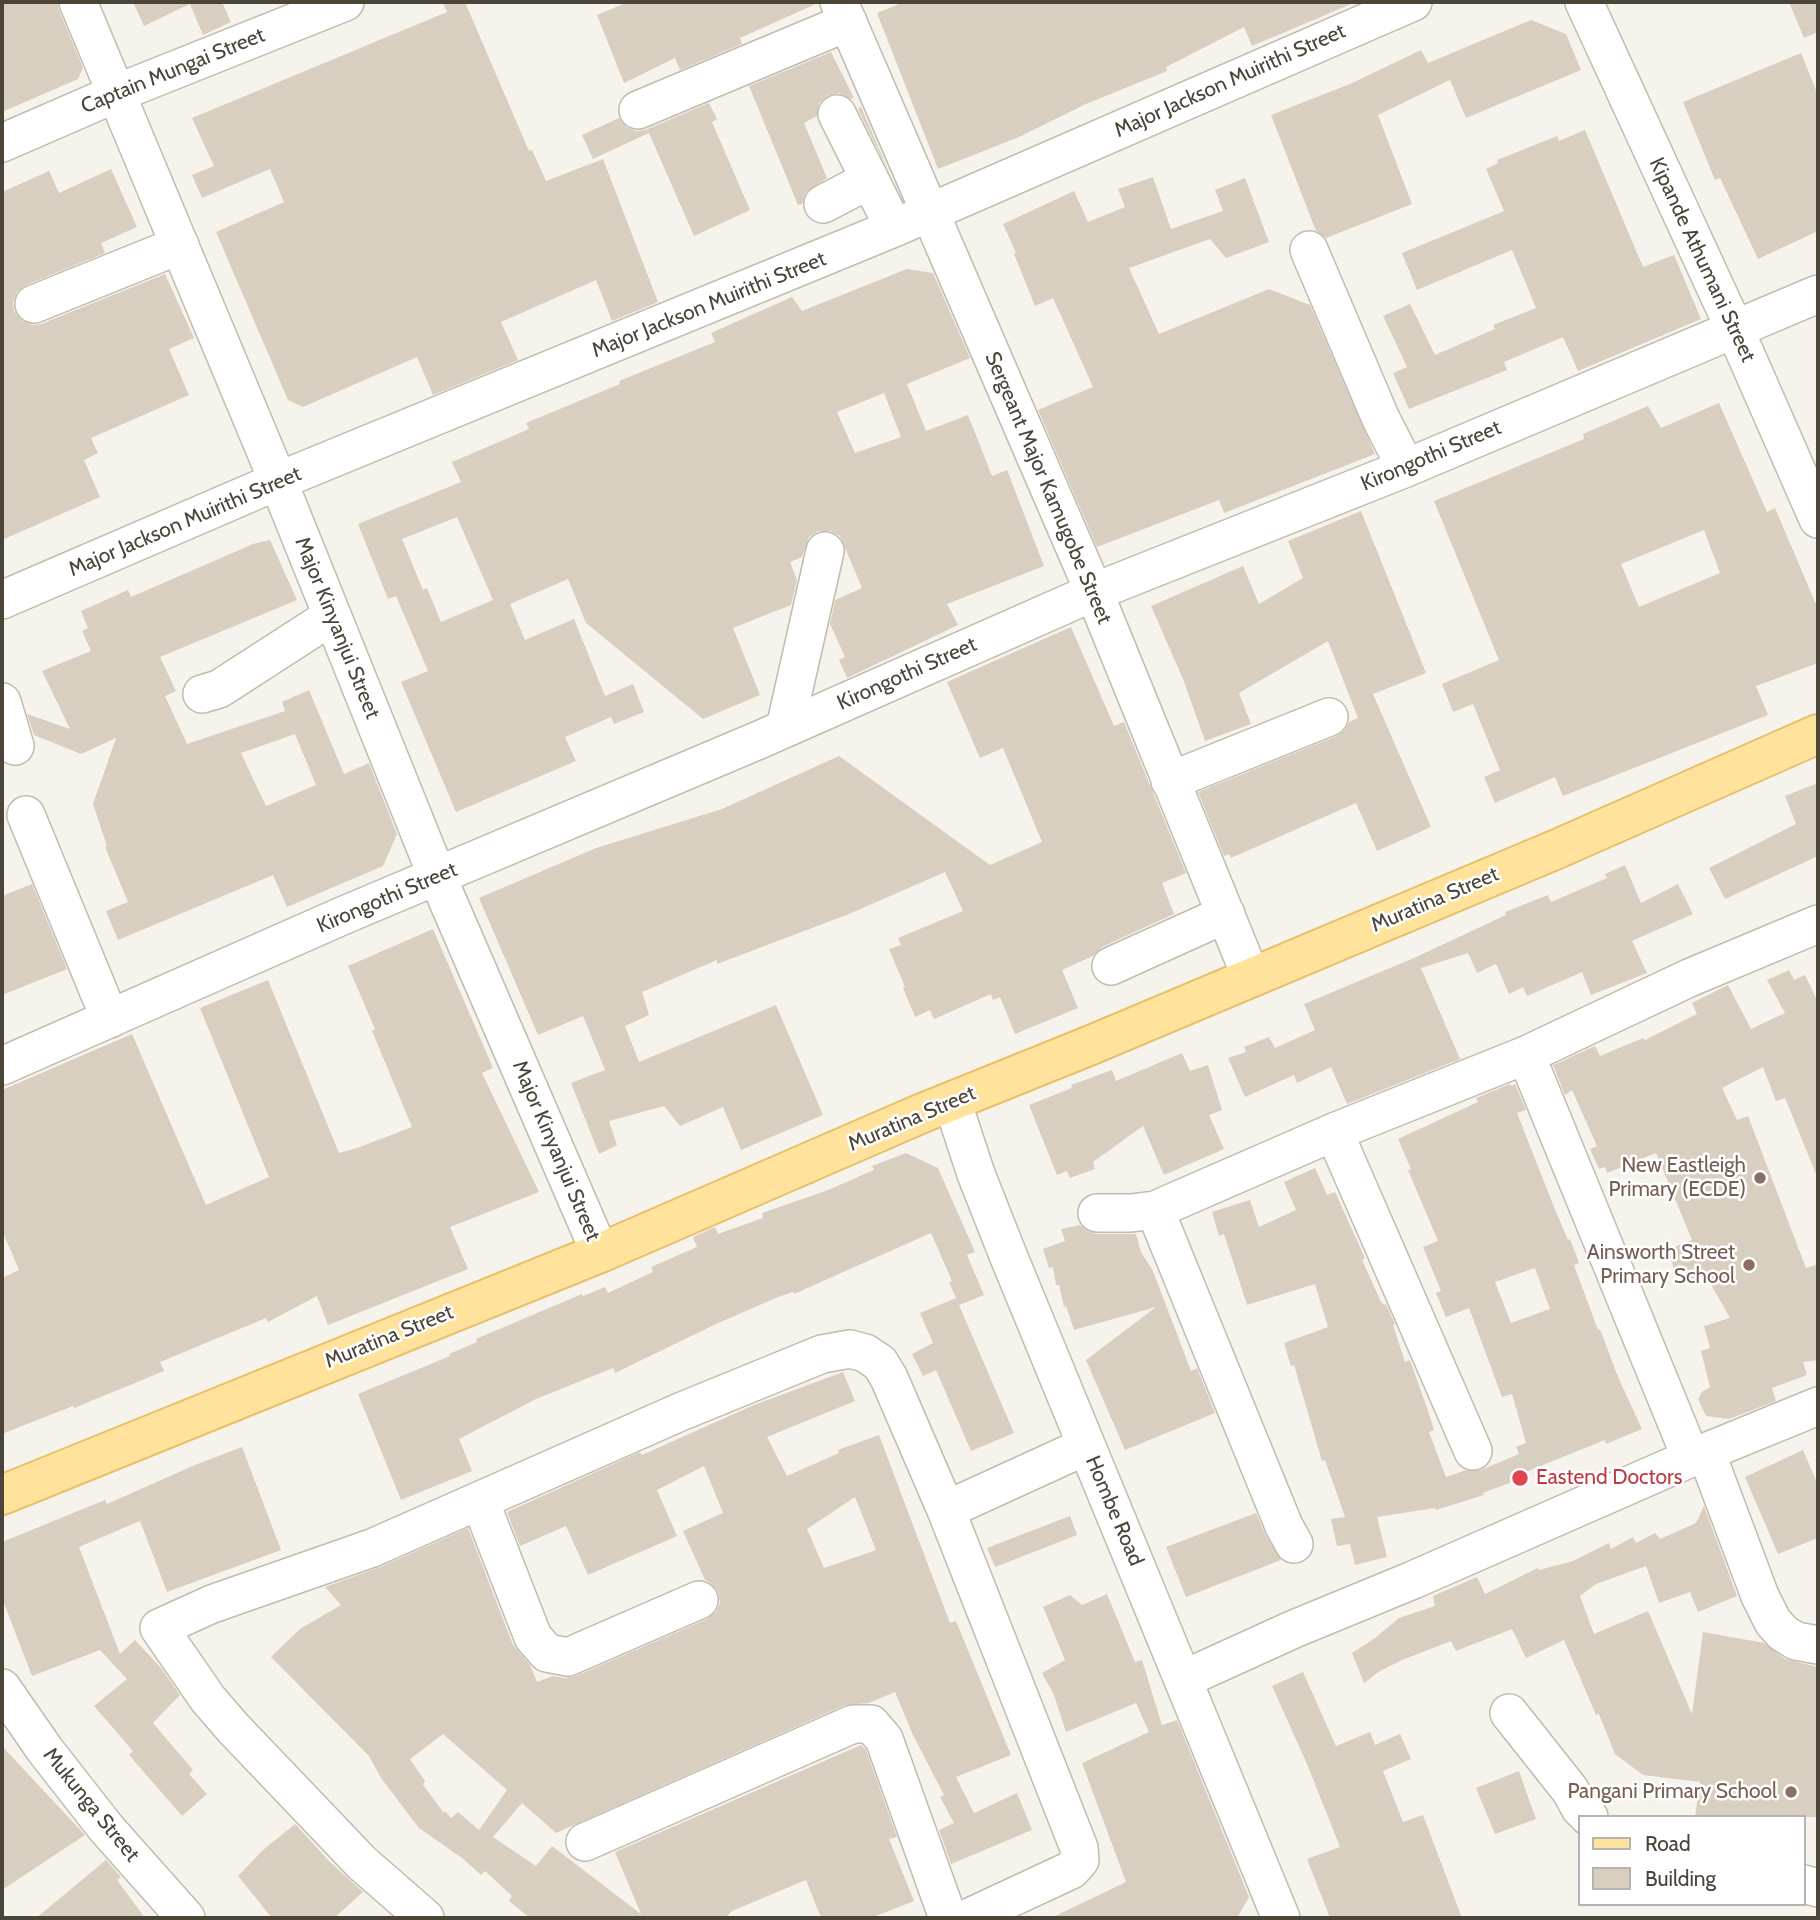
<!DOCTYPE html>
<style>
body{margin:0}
#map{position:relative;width:1820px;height:1920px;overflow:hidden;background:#f6f3ec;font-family:Cabin,sans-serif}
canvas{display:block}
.frame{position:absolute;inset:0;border:4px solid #4b4439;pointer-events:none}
.legend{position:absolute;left:1578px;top:1815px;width:228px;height:91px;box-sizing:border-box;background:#fff;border:2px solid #b7b4b0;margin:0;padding:9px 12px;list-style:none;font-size:21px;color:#4b4439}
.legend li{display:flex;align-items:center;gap:14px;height:35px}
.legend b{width:35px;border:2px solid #b7b4b0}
</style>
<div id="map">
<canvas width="1820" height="1920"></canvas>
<div class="frame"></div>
<ul class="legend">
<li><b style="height:9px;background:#ffe39c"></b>Road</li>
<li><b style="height:19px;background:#d8cfc1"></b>Building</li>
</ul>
</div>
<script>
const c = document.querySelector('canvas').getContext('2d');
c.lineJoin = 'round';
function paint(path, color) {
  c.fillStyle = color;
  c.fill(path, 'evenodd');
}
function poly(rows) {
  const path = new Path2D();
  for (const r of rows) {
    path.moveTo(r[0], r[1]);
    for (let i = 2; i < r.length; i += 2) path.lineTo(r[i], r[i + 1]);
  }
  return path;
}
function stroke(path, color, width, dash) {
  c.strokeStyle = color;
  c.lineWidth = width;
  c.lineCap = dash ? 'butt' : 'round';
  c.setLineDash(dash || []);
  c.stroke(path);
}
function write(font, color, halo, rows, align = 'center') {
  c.font = font + ' Cabin,sans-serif';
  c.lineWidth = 5;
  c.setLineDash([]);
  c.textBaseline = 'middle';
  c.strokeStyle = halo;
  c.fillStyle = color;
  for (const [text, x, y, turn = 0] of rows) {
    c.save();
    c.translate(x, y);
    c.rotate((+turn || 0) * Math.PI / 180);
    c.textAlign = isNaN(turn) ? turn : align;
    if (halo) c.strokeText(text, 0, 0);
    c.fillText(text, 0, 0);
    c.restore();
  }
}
const building = poly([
 [2,2,57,2,59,10,83,68,78,79,2,112],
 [133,2,222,2,231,22,203,35,190,4,144,26],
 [443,2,465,2,529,151,532,150,546,181,603,159,658,302,612,321,596,280,501,322,518,360,433,395,417,357,303,407,288,400,216,232,284,202,270,169,202,198,192,175,214,166,192,118,447,12],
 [628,2,818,2,818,3,740,38,742,44,680,70,675,58,624,83,597,15],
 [904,2,1356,2,1252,46,1244,27,1166,67,1167,71,1086,104,1019,137,938,169,877,13],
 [1789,2,1818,2,1818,32,1804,38],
 [1531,20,1566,34,1581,70,1466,118,1450,80,1378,115,1412,204,1326,238,1316,231,1271,115,1350,84,1421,50,1428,63],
 [831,52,854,98,851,99,839,93,827,96,819,103,817,116,804,123,827,178,806,192,802,204,798,205,749,86],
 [1801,53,1818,95,1818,231,1758,259,1720,178,1715,180,1683,102],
 [709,103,717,119,712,122,750,210,694,236,649,133,593,159,582,135,619,118,626,127,636,131,645,130],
 [861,107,890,174,858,109],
 [1585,130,1643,267,1674,255,1701,319,1578,371,1563,337,1504,362,1507,370,1409,409,1393,373,1407,367,1383,316,1410,304,1435,355,1495,329,1493,325,1536,308,1512,250,1417,290,1402,253,1504,211,1486,169,1498,163,1497,160,1557,136,1559,141],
 [111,169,137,227,101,243,105,253,26,285,17,292,13,302,14,311,22,321,32,325,41,324,165,274,194,338,169,349,189,395,91,438,98,453,84,460,100,497,2,540,2,192,49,171,59,193],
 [1153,177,1171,229,1223,211,1215,190,1245,178,1269,242,1226,258,1210,239,1129,268,1159,334,1269,289,1310,305,1375,454,1224,513,1219,500,1097,547,1038,410,1093,387,1053,298,1035,306,1014,254,1016,253,1003,224,1074,191,1088,222,1125,207,1118,189],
 [907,269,933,273,970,358,907,384,926,431,968,415,992,476,1007,470,1044,566,947,604,958,625,847,678,839,660,845,657,830,624,835,600,862,588,840,536,830,531,818,531,809,537,802,557,790,562,797,580,791,605,733,628,760,695,703,719,586,623,568,579,510,604,525,640,574,619,605,696,633,684,644,712,614,724,611,717,565,737,576,761,456,812,401,682,428,671,396,596,388,599,358,524,461,482,452,462,529,429,526,423,620,384,619,381,715,342,711,333,792,297,802,311],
 [884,393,901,437,855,453,837,412],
 [457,517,493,600,441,622,427,588,423,590,402,539],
 [1719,403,1767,512,1775,508,1818,609,1818,663,1756,686,1768,715,1563,796,1555,777,1495,803,1484,777,1500,770,1473,704,1453,712,1442,684,1499,660,1434,501,1584,439,1583,434,1648,406,1661,428],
 [1704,530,1720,573,1639,607,1621,564],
 [1361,511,1426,673,1373,694,1431,827,1377,851,1356,803,1231,858,1229,854,1224,856,1198,792,1337,736,1345,730,1349,722,1358,718,1328,641,1239,693,1251,724,1205,741,1183,679,1151,606,1243,566,1259,604,1303,578,1288,541],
 [270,540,297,600,160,657,176,691,165,696,187,744,285,711,282,702,309,690,344,774,369,763,397,834,383,866,287,907,273,875,118,940,106,911,128,902,105,847,107,846,93,804,116,738,81,754,34,735,27,714,70,729,42,671,91,651,82,631,88,628,81,611,128,590,131,597,253,544],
 [295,734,316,785,266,806,241,753],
 [1071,627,1114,726,1124,722,1186,873,1162,883,1174,914,1102,947,1093,956,1062,970,1078,1008,1015,1034,1000,997,993,1000,991,994,934,1019,930,1010,915,1017,903,988,905,987,889,949,901,945,898,938,963,911,945,872,849,914,717,964,717,960,642,992,649,1015,625,1026,639,1062,776,1005,823,1115,741,1150,723,1107,680,1126,664,1106,609,1121,617,1145,599,1154,571,1083,605,1070,583,1016,538,1035,479,898,596,848,722,809,839,756,990,865,1042,842,1003,748,980,758,947,682],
 [1818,783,1818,856,1725,899,1709,868,1796,824,1785,796],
 [1625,865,1641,903,1678,884,1693,914,1632,941,1647,973,1591,995,1582,972,1527,996,1523,987,1509,994,1496,964,1477,973,1468,953,1421,968,1460,1059,1347,1104,1331,1067,1297,1083,1294,1075,1245,1097,1228,1058,1246,1052,1244,1047,1269,1037,1275,1048,1315,1030,1304,1004,1414,958,1506,915,1505,912,1548,895,1551,902,1607,878,1605,874],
 [32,884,67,969,2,995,2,896],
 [433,929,493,1068,482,1073,539,1192,450,1227,468,1269,328,1325,317,1296,268,1322,266,1318,160,1362,164,1371,74,1408,73,1406,2,1434,2,1278,19,1270,2,1230,2,1090,132,1034,206,1205,269,1177,200,1008,268,980,339,1153,357,1148,412,1127,372,1031,375,1029,348,966],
 [1789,970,1794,980,1805,975,1818,1002,1818,1179,1785,1098,1776,1101,1763,1067,1722,1088,1737,1120,1748,1116,1806,1268,1818,1264,1818,1360,1803,1362,1807,1375,1772,1388,1776,1401,1729,1419,1706,1416,1698,1399,1702,1392,1710,1387,1701,1351,1710,1348,1704,1326,1730,1318,1705,1274,1680,1284,1667,1250,1692,1240,1656,1153,1607,1173,1605,1167,1599,1169,1590,1149,1597,1146,1572,1090,1565,1095,1553,1065,1595,1046,1600,1056,1643,1038,1645,1040,1697,1014,1692,1003,1728,985,1751,1029,1785,1013,1767,980],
 [1182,1053,1190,1071,1208,1065,1222,1110,1209,1115,1224,1149,1164,1175,1143,1126,1093,1162,1095,1169,1070,1178,1067,1171,1057,1175,1029,1105,1072,1088,1071,1085,1112,1070,1116,1081],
 [1510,1084,1511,1086,1515,1084,1526,1110,1517,1113,1554,1207,1568,1240,1570,1239,1579,1263,1574,1265,1598,1330,1600,1329,1618,1377,1642,1429,1606,1444,1605,1440,1523,1473,1525,1477,1483,1493,1484,1495,1436,1510,1435,1508,1377,1517,1387,1557,1355,1565,1350,1544,1337,1546,1331,1519,1345,1517,1325,1460,1322,1461,1294,1365,1291,1366,1284,1343,1328,1327,1315,1284,1247,1305,1224,1234,1219,1236,1212,1212,1250,1200,1259,1227,1296,1210,1284,1182,1315,1168,1327,1195,1335,1192,1365,1258,1362,1260,1381,1302,1384,1305,1386,1304,1395,1324,1393,1325,1405,1362,1410,1360,1427,1408,1434,1430,1429,1432,1446,1477,1466,1470,1481,1470,1519,1454,1516,1447,1526,1443,1512,1394,1502,1397,1469,1308,1446,1317,1436,1293,1441,1291,1423,1247,1438,1241,1408,1170,1411,1169,1398,1139,1478,1102,1476,1098],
 [1535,1268,1550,1309,1511,1323,1495,1282],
 [906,1153,938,1168,975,1252,967,1255,984,1295,959,1305,1014,1433,971,1451,936,1370,923,1376,912,1354,933,1343,920,1313,956,1298,949,1282,952,1281,931,1233,794,1294,793,1292,778,1297,714,1325,615,1373,613,1368,536,1399,459,1439,472,1471,401,1500,358,1394,450,1356,449,1354,477,1342,476,1339,582,1294,583,1296,605,1287,608,1293,653,1272,651,1267,697,1247,693,1237,715,1227,718,1234,763,1218,762,1213,828,1190,874,1170,872,1166],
 [1080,1225,1087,1231,1096,1234,1136,1234,1141,1252,1153,1271,1191,1371,1197,1368,1215,1413,1125,1450,1086,1360,1156,1307,1074,1330,1066,1306,1064,1307,1059,1285,1056,1285,1053,1267,1049,1268,1043,1249,1065,1241,1061,1229],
 [843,1372,855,1401,767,1437,787,1476,839,1453,838,1450,879,1435,950,1623,956,1621,1011,1755,956,1777,974,1813,1017,1793,1032,1830,951,1864,939,1830,954,1823,940,1797,944,1795,913,1735,895,1692,869,1703,845,1705,556,1833,522,1803,493,1837,536,1866,552,1846,641,1914,615,1852,861,1745,866,1750,897,1837,889,1839,914,1901,871,1918,821,1918,806,1880,732,1911,725,1918,530,1918,509,1901,512,1896,485,1871,481,1875,462,1858,419,1828,381,1778,369,1756,271,1657,300,1629,341,1605,325,1587,380,1567,468,1528,513,1645,530,1665,537,1682,553,1676,564,1678,576,1676,707,1619,716,1612,720,1603,718,1592,712,1584,705,1580,683,1531,723,1513,704,1466,657,1490,677,1536,588,1575,566,1526,520,1546,507,1512,640,1452,642,1455,754,1405],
 [855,1497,876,1550,824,1568,807,1529],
 [443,1734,507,1790,479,1830,458,1812,451,1818,445,1811,444,1813,423,1785,425,1781,410,1759],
 [242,1447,281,1550,167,1592,140,1521,79,1547,120,1654,135,1640,161,1668,180,1695,153,1723,193,1770,189,1774,207,1794,182,1816,129,1755,133,1751,94,1706,127,1679,100,1650,32,1676,2,1598,2,1542,105,1500,107,1504,195,1465],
 [1803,1450,1818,1485,1818,1538,1778,1554,1745,1477],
 [1704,1506,1737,1596,1698,1612,1690,1592,1659,1603,1646,1566,1596,1584,1580,1596,1594,1634,1648,1611,1692,1714,1703,1632,1764,1643,1785,1659,1818,1667,1818,1817,1695,1817,1700,1782,1643,1775,1615,1754,1599,1714,1596,1715,1564,1640,1526,1658,1512,1629,1456,1651,1451,1641,1402,1660,1380,1671,1364,1683,1352,1653,1375,1638,1399,1618,1435,1606,1433,1596,1477,1577,1485,1594,1538,1568,1539,1570,1573,1561,1609,1543,1611,1549,1633,1537,1636,1543,1655,1533,1660,1539,1696,1523],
 [1256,1513,1266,1536,1281,1560,1186,1597,1166,1547],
 [1070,1516,1077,1535,995,1567,987,1548],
 [1107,1594,1135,1662,1142,1660,1162,1725,1177,1720,1249,1897,1237,1918,1051,1918,1126,1882,1082,1763,1149,1732,1136,1703,1066,1732,1054,1695,1042,1673,1065,1660,1043,1607,1070,1595,1082,1605],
 [1303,1672,1336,1746,1370,1732,1375,1745,1400,1734,1411,1759,1383,1771,1403,1822,1423,1815,1462,1918,1330,1918,1307,1859,1340,1847,1307,1764,1272,1686],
 [2,1746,85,1835,2,1890],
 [1519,1771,1536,1819,1495,1834,1476,1788],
 [295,1824,329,1861,363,1892,334,1918,272,1918,238,1876,263,1850],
 [106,1860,121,1877,117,1880,145,1918,36,1918]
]);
const minor = poly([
 [78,2,278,481,437,876,600,1253],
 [839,2,1094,592,1251,977],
 [1584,2,1735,330,1818,519],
 [638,110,848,22],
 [837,114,894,228],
 [2,143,117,93,345,2],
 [823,204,869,180],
 [1309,250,1381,419,1406,468],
 [34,304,180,245],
 [2,600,278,481,894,228,1413,2],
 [202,694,219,689,332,616],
 [2,702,15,746],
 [785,728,825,551],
 [1170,781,1329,717],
 [26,815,110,1019],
 [1111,966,1226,914],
 [1526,1055,1691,1458],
 [2,1066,342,916,759,740,1094,592,1406,468,1818,294],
 [952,1101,976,1174,1008,1255,1281,1918],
 [1334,1132,1473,1451],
 [1155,1210,1284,1526,1294,1544],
 [1097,1213,1131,1213,1155,1210,1334,1132,1526,1055,1689,978,1818,924],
 [1706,1452,1760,1596,1773,1622,1783,1633,1796,1641,1818,1645],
 [480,1501,533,1637,547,1653,568,1657,699,1600],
 [946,1510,1086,1446],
 [1184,1679,1294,1629,1413,1580,1691,1458,1818,1406],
 [2,1688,45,1750,106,1828,186,1918],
 [1509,1713,1570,1790,1580,1808,1589,1817],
 [585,1842,853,1724,871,1724,884,1739,948,1918],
 [1804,1884,1818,1888],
 [425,1918,362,1863,234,1729,208,1699,159,1628,212,1604,372,1548,680,1412,822,1354,850,1349,865,1353,880,1363,889,1378,946,1510,1079,1848,1080,1860,1071,1870,968,1918]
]);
const major = poly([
 [2,1495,600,1253,920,1114,1091,1045,1557,849,1818,734]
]);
const markers = [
 [1760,1178,7,"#8d6e63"],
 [1749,1265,7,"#8d6e63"],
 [1520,1478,9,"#e0444e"],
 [1791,1792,7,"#8d6e63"]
];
const streetNames = [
 ["Captain Mungai Street",173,71,-22],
 ["Major Jackson Muirithi Street",1230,81,-24],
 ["Kipande Athumani Street",1702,260,65],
 ["Major Jackson Muirithi Street",709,305,-22],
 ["Kirongothi Street",1431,456,-23],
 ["Sergeant Major Kamugobe Street",1048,488,67],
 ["Major Jackson Muirithi Street",185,522,-23],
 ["Major Kinyanjui Street",337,628,68],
 ["Kirongothi Street",907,674,-24],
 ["Kirongothi Street",387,898,-23],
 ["Muratina Street",1435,900,-23],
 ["Muratina Street",912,1119,-23],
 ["Major Kinyanjui Street",556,1151,67],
 ["Muratina Street",389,1337,-22],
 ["Hombe Road",1114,1511,67],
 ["Mukunga Street",91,1805,51]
];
const educationNames = [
 ["New Eastleigh",1746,1166],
 ["Primary (ECDE)",1746,1190],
 ["Ainsworth Street",1735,1253],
 ["Primary School",1735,1277],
 ["Pangani Primary School",1777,1792]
];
const healthNames = [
 ["Eastend Doctors",1536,1478]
];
paint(building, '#d8cfc1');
stroke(minor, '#c2bbae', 40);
stroke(major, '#e6c16a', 42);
stroke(minor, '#fff', 37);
stroke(major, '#ffe39c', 38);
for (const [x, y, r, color] of markers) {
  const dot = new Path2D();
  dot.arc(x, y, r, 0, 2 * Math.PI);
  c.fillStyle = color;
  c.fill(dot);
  stroke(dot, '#fff', 2.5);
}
write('21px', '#4b4439', '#fff', streetNames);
write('21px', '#785e54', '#fff', educationNames, 'right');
write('21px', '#be3a42', '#fff', healthNames, 'left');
</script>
